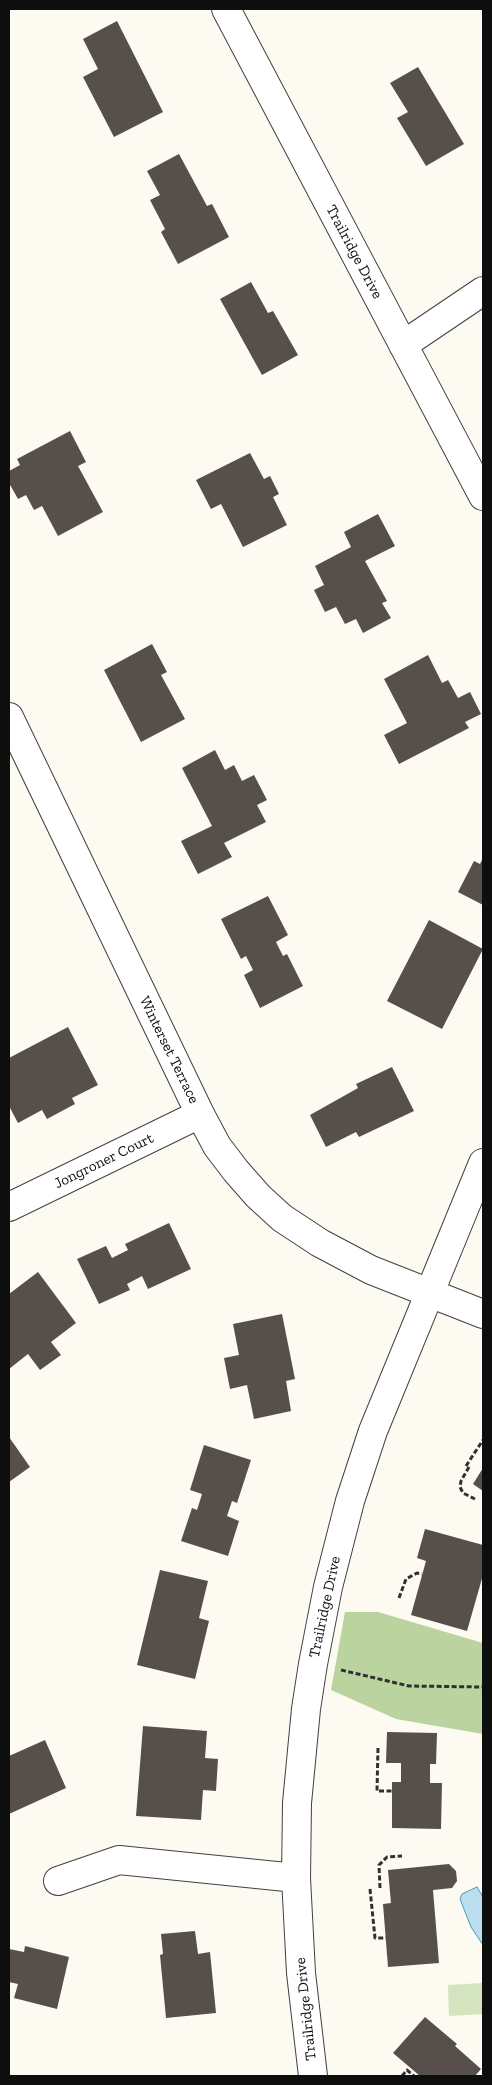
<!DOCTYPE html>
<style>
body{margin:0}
#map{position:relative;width:492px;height:2085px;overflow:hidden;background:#fdfaf1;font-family:"Zilla Slab",serif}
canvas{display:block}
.frame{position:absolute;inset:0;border:10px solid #0e0e0e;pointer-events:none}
</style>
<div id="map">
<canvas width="492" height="2085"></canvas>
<div class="frame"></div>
</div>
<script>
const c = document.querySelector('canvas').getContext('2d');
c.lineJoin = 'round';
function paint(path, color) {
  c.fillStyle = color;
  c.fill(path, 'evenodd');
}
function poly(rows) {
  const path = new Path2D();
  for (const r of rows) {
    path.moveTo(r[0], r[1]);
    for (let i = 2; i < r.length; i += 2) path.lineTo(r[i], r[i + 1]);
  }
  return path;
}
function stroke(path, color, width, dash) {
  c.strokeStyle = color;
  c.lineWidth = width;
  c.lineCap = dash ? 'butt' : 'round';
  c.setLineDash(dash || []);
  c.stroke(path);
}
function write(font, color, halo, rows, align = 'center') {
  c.font = font + ' "Zilla Slab",serif';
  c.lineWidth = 5;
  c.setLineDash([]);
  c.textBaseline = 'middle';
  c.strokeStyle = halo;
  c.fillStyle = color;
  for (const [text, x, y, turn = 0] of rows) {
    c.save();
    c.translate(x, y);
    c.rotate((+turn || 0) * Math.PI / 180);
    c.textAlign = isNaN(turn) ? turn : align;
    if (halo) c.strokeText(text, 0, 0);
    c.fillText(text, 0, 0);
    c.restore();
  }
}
const green = poly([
 [483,1983,483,2014,449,2016,448,1985]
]);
const forest = poly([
 [345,1612,378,1612,483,1643,483,1734,396,1719,331,1690]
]);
const water = poly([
 [477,1887,483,1897,483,1945,471,1927,460,1899,462,1894,477,1887]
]);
const building = poly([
 [117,21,163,112,114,137,83,77,98,69,83,39],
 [418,67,464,144,426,166,397,118,408,112,390,83],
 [179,154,207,206,212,204,229,237,178,264,161,232,165,229,150,200,160,195,147,171],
 [251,282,268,313,273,311,298,355,262,375,220,299],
 [70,431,86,462,78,466,103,512,58,536,42,506,34,510,26,495,18,499,9,483,9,471,20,465,17,459],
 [250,453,264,479,270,476,279,494,273,497,287,525,243,547,221,504,211,509,196,480],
 [378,514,395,546,365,561,387,601,382,603,391,618,363,633,356,619,345,624,336,607,325,612,314,590,324,585,315,566,351,547,344,532],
 [152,644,167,672,161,675,185,719,141,742,104,670],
 [428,655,442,683,448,680,458,698,470,692,481,714,465,722,469,728,399,764,384,735,407,723,384,679],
 [215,750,225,770,234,765,242,781,254,775,267,800,257,805,266,822,224,843,232,857,198,874,181,841,212,826,182,768],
 [483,858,483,905,458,892,474,861,480,864],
 [268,896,288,935,276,942,283,956,287,954,303,986,260,1008,244,975,253,970,246,956,241,959,221,919],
 [429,920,483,949,442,1029,387,1001],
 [68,1027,98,1085,72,1098,75,1104,47,1119,42,1110,18,1123,9,1106,9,1058],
 [392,1067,414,1111,359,1137,356,1132,326,1147,310,1115,358,1088,356,1084],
 [169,1223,191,1269,148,1289,142,1276,127,1284,130,1290,99,1304,77,1259,106,1246,112,1258,128,1250,125,1244],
 [38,1272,76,1323,51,1342,61,1355,40,1370,28,1354,9,1369,9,1294],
 [282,1314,295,1379,286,1381,291,1411,254,1419,247,1385,230,1389,224,1358,239,1355,233,1324],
 [9,1437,30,1467,9,1482],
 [204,1445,251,1460,237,1503,232,1501,227,1516,239,1521,228,1556,181,1541,192,1508,197,1510,202,1494,190,1490],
 [483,1468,483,1491,473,1484],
 [425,1529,483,1545,483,1575,467,1631,411,1615,426,1561,417,1558],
 [160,1570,208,1581,199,1618,209,1621,195,1679,137,1665],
 [143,1726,207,1731,205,1758,218,1759,216,1791,203,1790,201,1820,136,1816],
 [387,1732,437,1733,436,1764,430,1764,430,1783,442,1783,441,1829,392,1828,392,1782,401,1782,401,1763,386,1763],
 [45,1740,66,1788,9,1814,9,1756],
 [449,1864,456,1871,457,1881,452,1888,433,1890,439,1963,388,1967,383,1904,391,1903,388,1870],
 [195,1931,198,1954,210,1952,216,2013,166,2018,160,1955,163,1954,161,1934],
 [25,1946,69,1957,57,2009,14,1998,18,1984,9,1982,9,1949,24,1952],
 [425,2017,457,2044,455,2046,481,2069,475,2076,420,2076,393,2053]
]);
const path = poly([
 [466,1466,483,1440],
 [469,1467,461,1481,460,1487,463,1493,475,1499],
 [399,1598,406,1579,417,1573,422,1574],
 [341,1670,409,1686,483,1687],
 [378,1748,377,1791,392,1791],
 [380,1888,379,1865,387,1857,402,1856],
 [370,1889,375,1938,386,1938],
 [402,2076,407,2070,414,2076]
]);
const minor = poly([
 [226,9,483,496],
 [403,345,483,291],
 [9,717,200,1114,217,1146,236,1171,258,1196,282,1218,320,1243,371,1270,483,1314],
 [9,1207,200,1114],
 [58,1881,119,1860,296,1878],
 [313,2076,301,1973,296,1878,297,1803,306,1709,313,1664,328,1587,350,1501,373,1431,483,1163]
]);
const streetNames = [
 ["Trailridge Drive",354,252,62],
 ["Winterset Terrace",169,1050,64],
 ["Jongroner Court",104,1161,-26],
 ["Trailridge Drive",325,1607,-78],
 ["Trailridge Drive",306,2009,-96]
];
paint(green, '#d4e4be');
paint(forest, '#bad39f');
paint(water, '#bbdfef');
stroke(water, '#4b97bd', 1);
paint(building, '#564f4c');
stroke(minor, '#414141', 30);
stroke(path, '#303030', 3, [5, 2.5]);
stroke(minor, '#fff', 28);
write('15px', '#0e0e0e', '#fff', streetNames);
</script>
